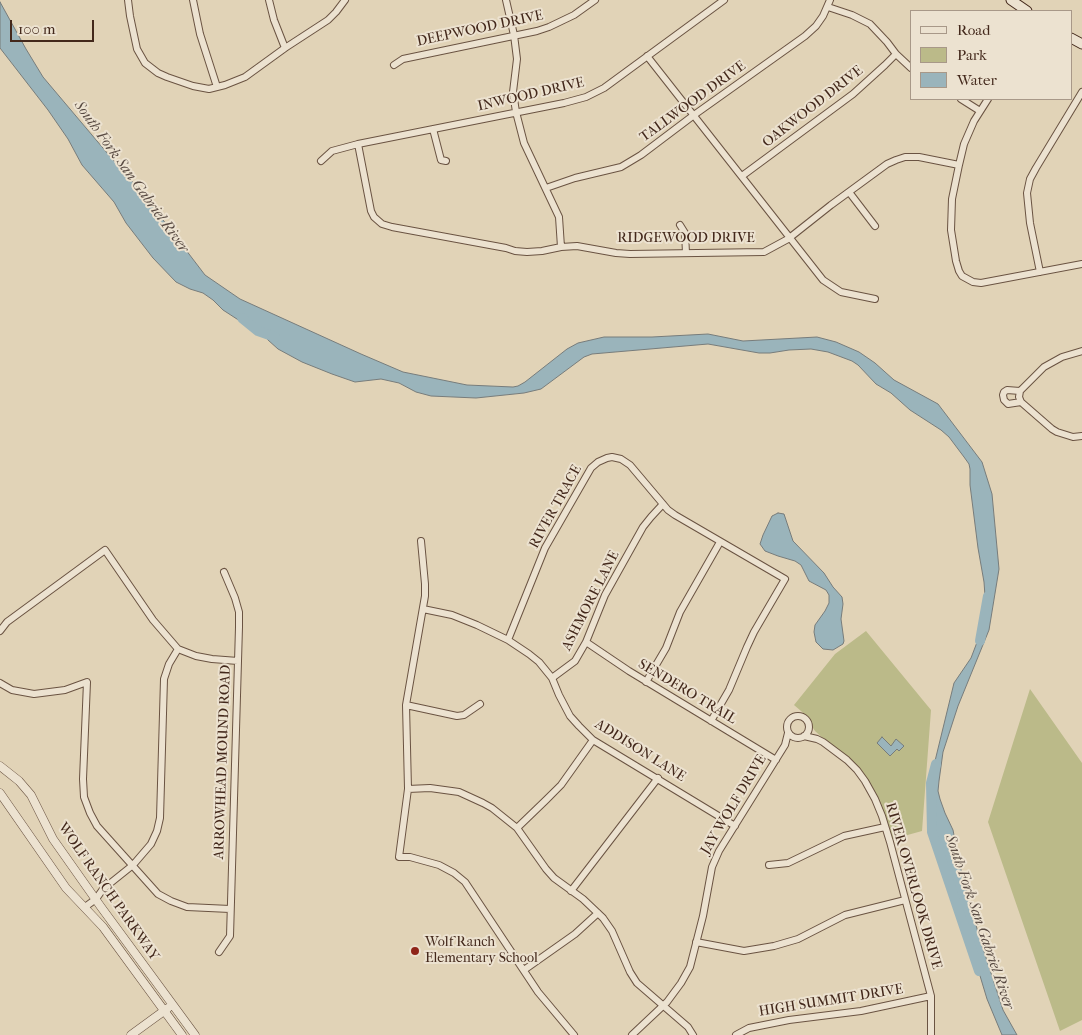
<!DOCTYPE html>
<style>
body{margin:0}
#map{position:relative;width:1082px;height:1035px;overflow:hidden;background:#e1d3b7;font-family:"IM FELL French Canon",serif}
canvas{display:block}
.legend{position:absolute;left:910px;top:10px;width:162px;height:90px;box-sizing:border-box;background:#ece2d0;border:1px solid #a89888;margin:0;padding:6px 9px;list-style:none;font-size:15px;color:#43281b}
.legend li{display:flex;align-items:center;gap:10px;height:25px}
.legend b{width:25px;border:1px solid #a89888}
.scale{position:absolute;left:10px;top:20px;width:84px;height:22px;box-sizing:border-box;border:2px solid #43281b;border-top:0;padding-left:6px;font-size:15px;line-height:18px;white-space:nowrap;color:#43281b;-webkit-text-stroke:4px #ece2d0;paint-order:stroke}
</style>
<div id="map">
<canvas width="1082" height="1035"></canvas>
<ul class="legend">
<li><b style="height:6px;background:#ece2d0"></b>Road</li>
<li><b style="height:14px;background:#bbba89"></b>Park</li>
<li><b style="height:14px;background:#9ab4bb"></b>Water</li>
</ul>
<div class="scale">100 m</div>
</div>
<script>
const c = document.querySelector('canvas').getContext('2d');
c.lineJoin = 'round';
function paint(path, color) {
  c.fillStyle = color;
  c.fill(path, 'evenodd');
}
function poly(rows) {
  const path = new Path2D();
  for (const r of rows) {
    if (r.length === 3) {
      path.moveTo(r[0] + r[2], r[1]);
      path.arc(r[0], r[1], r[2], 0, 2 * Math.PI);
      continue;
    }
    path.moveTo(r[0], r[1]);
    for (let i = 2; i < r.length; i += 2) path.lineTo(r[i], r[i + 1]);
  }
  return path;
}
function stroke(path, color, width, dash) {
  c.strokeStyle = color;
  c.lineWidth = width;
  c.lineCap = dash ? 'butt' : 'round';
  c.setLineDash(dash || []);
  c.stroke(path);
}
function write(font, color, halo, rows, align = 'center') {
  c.font = font + ' "IM FELL French Canon",serif';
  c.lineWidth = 4;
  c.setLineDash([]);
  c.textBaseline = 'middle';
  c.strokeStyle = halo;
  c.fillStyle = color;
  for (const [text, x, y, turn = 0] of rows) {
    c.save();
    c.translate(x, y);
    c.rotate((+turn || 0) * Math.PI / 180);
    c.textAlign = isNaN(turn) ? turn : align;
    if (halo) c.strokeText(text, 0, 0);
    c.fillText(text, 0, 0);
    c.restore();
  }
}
const green = poly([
 [866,631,931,710,922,831,893,839,885,815,875,792,866,778,815,731,811,725,808,717,794,705,835,654],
 [1030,689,1082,763,1082,1020,1060,1031,988,822]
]);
const water = poly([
 [0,2,26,49,43,77,108,154,144,195,205,275,240,299,361,354,403,372,467,385,513,387,518,386,525,382,567,349,578,343,604,337,652,337,708,334,743,341,817,337,836,342,859,352,875,363,894,380,938,404,982,462,992,494,999,569,989,630,958,706,943,752,939,781,938,791,940,799,945,813,953,830,960,866,979,936,1003,1010,1017,1035,1002,1035,987,999,968,936,943,865,935,829,930,800,935,761,954,683,971,658,984,624,986,610,984,582,978,548,970,485,970,469,969,464,964,457,949,437,941,430,910,410,891,393,876,384,858,365,852,361,828,352,811,349,789,350,770,353,759,353,708,344,592,354,584,357,541,389,524,393,476,398,431,396,416,392,399,383,381,379,355,382,332,374,302,362,278,349,268,340,261,331,258,328,240,321,223,310,213,300,203,293,190,289,176,282,153,258,126,223,114,202,82,165,68,139,48,110,0,48,0,2],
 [778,513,784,514,793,541,824,573,833,587,842,597,843,604,841,619,844,641,843,644,833,650,823,649,816,642,814,632,815,625,825,611,829,603,829,595,826,590,809,581,801,565,795,561,778,556,765,551,760,544,763,535,772,516,778,513],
 [882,737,891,746,896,739,904,746,899,751,897,749,890,756,877,743,882,737]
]);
const river = poly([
 [242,318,258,331,275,337],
 [980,641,988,596],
 [936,764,931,783,932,832,979,971]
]);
const minor = poly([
 [128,0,130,16,137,49,145,63,158,73,167,77,193,86,209,89,225,85,245,77,285,48,328,20,336,12,345,0],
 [193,0,200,34,217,87],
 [269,0,274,20,285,48],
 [506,0,514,35,517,59,513,92,516,112,524,143,559,217,561,247],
 [828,7,852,15,870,24,887,42,896,54,911,68],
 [647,56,823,280,841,292,875,299],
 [394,65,403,59,537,31,549,27,574,15,595,0],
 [961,99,980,111],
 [988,99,974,121,964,144,959,165,952,199,951,230,956,261,959,271,962,276,973,282,981,283,1082,264],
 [433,129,441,160,446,161],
 [358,144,371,211,374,217,382,224,392,227,506,248,515,251,527,252,542,251,561,247,577,246,616,253,630,254,764,252,788,239,831,205,887,164,896,160,905,157,919,157,959,165],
 [321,161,332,151,358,144,564,103,586,97,604,88,724,0],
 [742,176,853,94,885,65,896,54],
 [546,188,575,178,621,167,641,155,694,115,805,36,816,26,823,16,830,0],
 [849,192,875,226],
 [680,225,685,233,686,253],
 [1040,272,1030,223,1027,193,1030,179,1036,168,1082,92],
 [1082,351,1062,357,1044,367,1020,391,1019,397,1021,402,1052,429,1057,432,1073,437,1082,436],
 [1020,391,1007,390,1004,392,1003,395,1004,400,1008,404,1021,402],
 [421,541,425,584,425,596,406,705,408,789,399,857,410,857,439,865,454,873,465,882,538,992,574,1035],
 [423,609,452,615,477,625,508,640,529,654,539,662,552,678,559,695,570,716,579,726,593,740,735,826],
 [0,631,7,622,105,550,153,620,178,649,196,656,212,659,238,661],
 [508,640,545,548,591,468,598,462,607,458,612,457,621,459,630,465,668,510,675,515,785,579,754,632,747,647,729,690,711,721],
 [586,642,629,671,776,760],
 [552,678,575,661,586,642,605,595,643,527,651,517,663,504],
 [646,682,666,648,680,612,720,542],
 [0,683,12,690,34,694,65,690,87,682,83,779,84,797,90,813,97,826,158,894,171,901,187,907,230,909],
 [406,705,457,716,464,715,480,704],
 [798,727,11],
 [804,736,817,739,823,742,847,760,857,770,865,781,875,799,882,816,890,842,931,996,931,1035],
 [408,789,430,788,459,792,483,803,492,808,517,828,546,869,554,878,583,899,603,918,612,931,630,972,637,983,688,1027,693,1035],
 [517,828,546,800,561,785,593,740],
 [769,865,788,863,844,836,885,827],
 [571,891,658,778],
 [85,907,96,899,103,889,133,865,151,844,157,831,160,818,164,679,169,664,178,649],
 [696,942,744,951,774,946,798,939,845,915,905,900],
 [219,952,230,936,239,627,239,612,235,598,224,572],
 [524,970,575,934,598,913],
 [632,1035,667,1002,681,983,690,967,703,916,712,867,719,851,785,745,788,733],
 [736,1035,749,1028,789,1020,861,1011,931,996]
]);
const tertiary = poly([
 [0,766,19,781,31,795,53,839,101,907,195,1035],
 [0,793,66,888,103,927,182,1035],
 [131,1035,168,1008]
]);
const secondary = poly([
 [1011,0,1027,11],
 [1071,38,1082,44]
]);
const markers = [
 [415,951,5,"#8f2418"]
];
const streetNames = [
 ["DEEPWOOD DRIVE",480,29,-12],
 ["INWOOD DRIVE",531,95,-13],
 ["TALLWOOD DRIVE",693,102,-36],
 ["OAKWOOD DRIVE",813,107,-38],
 ["RIDGEWOOD DRIVE",686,239],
 ["RIVER TRACE",556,507,-61],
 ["ASHMORE LANE",591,601,-63],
 ["SENDERO TRAIL",687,692,31],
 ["ADDISON LANE",640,751,32],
 ["ARROWHEAD MOUND ROAD",223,762,-88],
 ["JAY WOLF DRIVE",734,805,-59],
 ["RIVER OVERLOOK DRIVE",913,886,74],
 ["WOLF RANCH PARKWAY",108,892,55],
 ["HIGH SUMMIT DRIVE",831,1001,-9]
];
const poiNames = [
 ["Wolf Ranch",425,943],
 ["Elementary School",425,959]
];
const waterNames = [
 ["South Fork San Gabriel River",131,177,54],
 ["South Fork San Gabriel River",979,922,71]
];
paint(green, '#bbba89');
paint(water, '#9ab4bb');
stroke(water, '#777c7b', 1);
stroke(river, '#9ab4bb', 10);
stroke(minor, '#6a5342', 8);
stroke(tertiary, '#6a5342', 9);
stroke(secondary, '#43281b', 11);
stroke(minor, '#ece2d0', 6);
stroke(tertiary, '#ece2d0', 8);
stroke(secondary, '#ece2d0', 9);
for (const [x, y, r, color] of markers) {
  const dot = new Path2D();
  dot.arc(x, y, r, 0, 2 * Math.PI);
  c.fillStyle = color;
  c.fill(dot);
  stroke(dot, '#ece2d0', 2);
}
write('14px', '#43281b', '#ece2d0', streetNames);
write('14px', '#43281b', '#ece2d0', poiNames, 'left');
write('italic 15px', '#594b43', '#ece2d0', waterNames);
</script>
